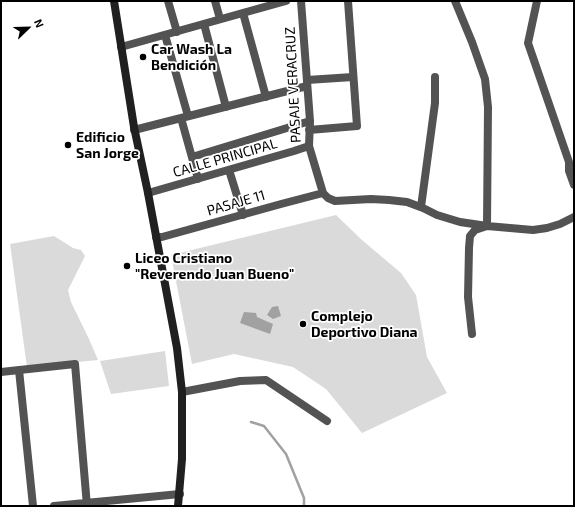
<!DOCTYPE html>
<meta charset="utf-8">
<style>
body{margin:0}
#map{position:relative;width:575px;height:507px;overflow:hidden;background:#fff;font-family:"Exo 2",sans-serif}
canvas{display:block}
.frame{position:absolute;inset:0;border:2px solid #000;pointer-events:none}
.north{position:absolute;left:8px;top:8px;width:40px;height:40px;-webkit-text-stroke:3px #fff;paint-order:stroke;rotate:67deg;font-size:11px;font-weight:700;line-height:16px;text-align:center;color:#000}
.north::after{content:'';display:block;margin:auto;width:14px;height:18px;background:#000;clip-path:polygon(50% 0,100% 100%,50% 72%,0 100%)}
</style>
<div id="map">
<canvas width="575" height="507"></canvas>
<div class="frame"></div>
<div class="north">N</div>
</div>
<script>
const c = document.querySelector('canvas').getContext('2d');
c.lineJoin = 'round';
function paint(path, color) {
  c.fillStyle = color;
  c.fill(path, 'evenodd');
}
function poly(rows) {
  const path = new Path2D();
  for (const r of rows) {
    path.moveTo(r[0], r[1]);
    for (let i = 2; i < r.length; i += 2) path.lineTo(r[i], r[i + 1]);
  }
  return path;
}
function stroke(path, color, width, dash) {
  c.strokeStyle = color;
  c.lineWidth = width;
  c.lineCap = dash ? 'butt' : 'round';
  c.setLineDash(dash || []);
  c.stroke(path);
}
function write(font, color, halo, rows, align = 'center') {
  c.font = font + ' "Exo 2",sans-serif';
  c.lineWidth = 3.5;
  c.setLineDash([]);
  c.textBaseline = 'middle';
  c.strokeStyle = halo;
  c.fillStyle = color;
  for (const [text, x, y, turn = 0] of rows) {
    c.save();
    c.translate(x, y);
    c.rotate((+turn || 0) * Math.PI / 180);
    c.textAlign = isNaN(turn) ? turn : align;
    if (halo) c.strokeText(text, 0, 0);
    c.fillText(text, 0, 0);
    c.restore();
  }
}
const green = poly([
 [336,215,362,240,401,273,416,295,427,357,447,393,362,433,326,389,293,367,234,354,192,364,171,255],
 [54,236,73,248,81,250,85,256,68,290,71,302,89,339,98,360,27,367,10,244],
 [165,351,169,386,111,394,100,361]
]);
const water = poly([
 [278,306,281,316,273,319,267,315,272,307],
 [244,312,256,313,257,317,273,324,270,334,240,323]
]);
const stream = poly([
 [251,422,264,426,286,454,304,498,304,506]
]);
const street = poly([
 [168,1,177,32],
 [215,1,220,19],
 [301,1,310,121,309,146,323,193,328,198,335,201,371,199,389,200,407,202,423,208,437,215,460,222,487,226,533,230,547,228,560,224,574,217],
 [455,1,472,42,485,79,488,107,487,226,475,230,470,236,469,248,468,297,472,334],
 [537,1,528,43,569,162,569,171,574,185],
 [243,13,266,97],
 [204,24,226,107],
 [165,35,188,116],
 [121,47,286,1],
 [307,80,353,77],
 [181,118,198,179],
 [134,130,307,86],
 [309,130,357,126,348,1],
 [192,157,310,121],
 [229,170,243,215],
 [148,193,294,151,309,146],
 [421,207,435,103,435,77],
 [156,237,162,237,281,204,323,193],
 [19,370,33,506],
 [1,372,75,364,87,506],
 [182,392,240,381,266,380,327,421],
 [54,506,180,494]
]);
const secondary = poly([
 [114,1,134,127,148,193,177,348,182,392,182,459,178,506]
]);
const markers = [
 [143,57,4,"#000"],
 [68,145,4,"#000"],
 [127,266,4,"#000"],
 [303,324,4,"#000"]
];
const poiNames = [
 ["Car Wash La",151,49],
 ["Bendición",151,65],
 ["Edificio",76,137],
 ["San Jorge",76,153],
 ["Liceo Cristiano",135,258],
 ["\"Reverendo Juan Bueno\"",135,274],
 ["Complejo",311,316],
 ["Deportivo Diana",311,332]
];
const streetNames = [
 ["PASAJE VERACRUZ",293,85,-93],
 ["CALLE PRINCIPAL",225,158,-16],
 ["PASAJE 11",236,203,-16]
];
paint(green, '#dadada');
paint(water, '#a1a1a1');
stroke(stream, '#a1a1a1', 2.5);
stroke(street, '#535353', 8);
stroke(secondary, '#202020', 8);
for (const [x, y, r, color] of markers) {
  const dot = new Path2D();
  dot.arc(x, y, r, 0, 2 * Math.PI);
  c.fillStyle = color;
  c.fill(dot);
  stroke(dot, '#fff', 1.5);
}
write('bold 14px', '#000', '#fff', poiNames, 'left');
write('14px', '#000', '#fff', streetNames);
</script>
